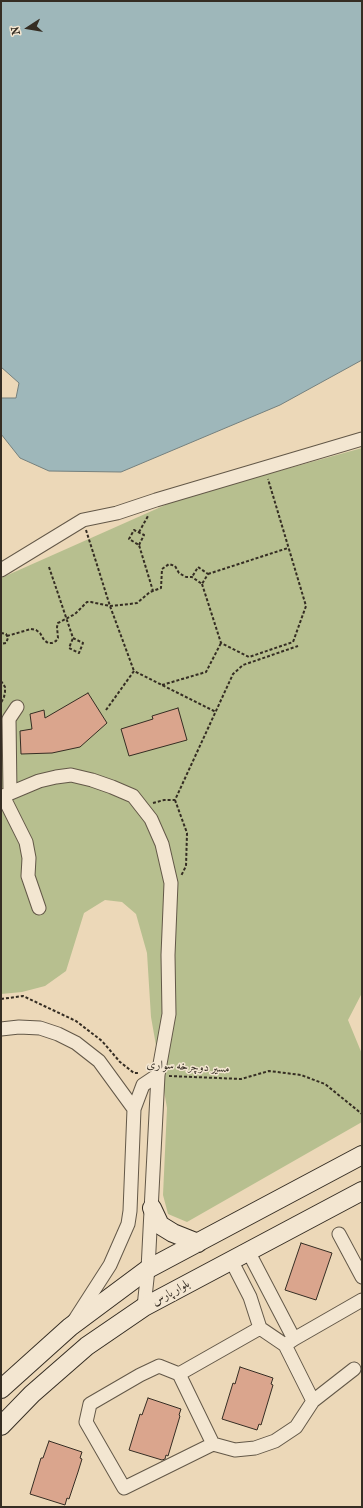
<!DOCTYPE html>
<meta charset="utf-8">
<style>
body{margin:0}
#map{position:relative;width:363px;height:1508px;overflow:hidden;background:#ecd8b8;font-family:"IM FELL French Canon",serif}
canvas{display:block}
.frame{position:absolute;inset:0;border:2px solid #352d23;pointer-events:none}
.north{position:absolute;left:8px;top:8px;width:40px;height:40px;-webkit-text-stroke:3px #f3e6d1;paint-order:stroke;rotate:258deg;font-size:11px;font-weight:700;line-height:16px;text-align:center;color:#352d23}
.north::after{content:'';display:block;margin:auto;width:14px;height:18px;background:#352d23;clip-path:polygon(50% 0,100% 100%,50% 72%,0 100%)}
</style>
<div id="map">
<canvas width="363" height="1508"></canvas>
<div class="frame"></div>
<div class="north">N</div>
</div>
<script>
const c = document.querySelector('canvas').getContext('2d');
c.lineJoin = 'round';
function paint(path, color) {
  c.fillStyle = color;
  c.fill(path, 'evenodd');
}
function poly(rows) {
  const path = new Path2D();
  for (const r of rows) {
    path.moveTo(r[0], r[1]);
    for (let i = 2; i < r.length; i += 2) path.lineTo(r[i], r[i + 1]);
  }
  return path;
}
function stroke(path, color, width, dash) {
  c.strokeStyle = color;
  c.lineWidth = width;
  c.lineCap = dash ? 'butt' : 'round';
  c.setLineDash(dash || []);
  c.stroke(path);
}
function write(font, color, halo, rows, align = 'center') {
  c.font = font + ' "IM FELL French Canon",Amiri,serif';
  c.lineWidth = 3;
  c.setLineDash([]);
  c.textBaseline = 'middle';
  c.strokeStyle = halo;
  c.fillStyle = color;
  for (const [text, x, y, turn = 0] of rows) {
    c.save();
    c.translate(x, y);
    c.rotate((+turn || 0) * Math.PI / 180);
    c.textAlign = isNaN(turn) ? turn : align;
    if (halo) c.strokeText(text, 0, 0);
    c.fillText(text, 0, 0);
    c.restore();
  }
}
const green = poly([
 [362,448,362,993,348,1020,362,1054,362,1122,187,1222,168,1214,163,1195,167,1108,151,1017,147,953,136,914,122,902,105,900,84,913,66,971,45,986,22,992,1,994,1,578,181,498]
]);
const water = poly([
 [1,1,362,1,362,360,280,405,121,472,49,471,20,458,1,434,1,398,16,398,19,383,1,367,1,1]
]);
const building = poly([
 [88,693,107,723,80,747,52,753,21,754,20,731,32,729,30,714,44,710,45,718,88,693],
 [178,708,187,740,129,756,121,729,153,719,152,716,178,708],
 [301,1243,332,1253,316,1300,285,1290,301,1243],
 [240,1367,273,1378,271,1384,273,1385,261,1425,259,1424,257,1430,222,1419,233,1383,235,1384,240,1367],
 [148,1398,181,1409,179,1415,180,1416,168,1456,166,1455,165,1459,162,1460,129,1450,140,1414,142,1415,148,1398],
 [49,1441,82,1452,80,1458,82,1459,78,1472,69,1499,67,1498,65,1505,30,1494,41,1458,43,1458,49,1441]
]);
const path = poly([
 [86,530,110,606,134,671],
 [139,532,148,516],
 [139,545,144,535,134,530,129,539,139,545,153,591],
 [49,567,73,638],
 [208,574,288,548],
 [202,584,221,643,249,657,293,642,306,606,268,479],
 [1,633,6,634,8,638,6,643,1,644],
 [7,636,31,629,36,630,40,633,44,640,48,643,52,643,56,641,58,638,57,627,58,623,75,614,87,602,91,602,110,606,130,604,137,603,150,592,161,588,162,569,169,564,175,566,179,573,186,577,192,577,202,584,208,574,198,567,192,577],
 [73,638,83,643,79,653,69,648,73,638],
 [1,681,5,687,5,692,4,697,1,703],
 [162,685,206,672,221,643],
 [106,710,134,671,216,712],
 [175,800,187,833,186,866,181,876],
 [153,803,164,800,175,800,233,674,243,665,298,646],
 [1,999,23,996,76,1021,102,1041,120,1062,134,1073,138,1073],
 [169,1076,241,1079,269,1071,301,1075,325,1084,362,1114]
]);
const minor = poly([
 [1,570,83,520,117,513,156,500,362,439],
 [10,793,9,719,17,707],
 [3,796,26,842,29,858,28,876,39,908],
 [1,797,39,781,56,777,71,775,92,780,112,787,133,796,151,819,162,844,171,883,168,955,169,1014,158,1075,148,1269,144,1307],
 [1,1029,19,1027,40,1028,58,1034,76,1043,99,1061,134,1109],
 [339,1234,362,1277],
 [248,1251,294,1339],
 [231,1260,250,1297,260,1328],
 [74,1321,110,1265,128,1224,130,1211,134,1109,143,1085,158,1075],
 [285,1345,313,1401],
 [354,1369,313,1401,296,1427,275,1441,255,1448,235,1450,213,1444,124,1488,86,1422,90,1404,140,1375,159,1366,179,1374,260,1328,285,1345,294,1339,362,1300],
 [179,1374,213,1444]
]);
const secondary = poly([
 [152,1208,160,1225,173,1233,198,1243],
 [1,1389,70,1327,148,1269,362,1155],
 [1,1426,32,1394,87,1346,144,1307,362,1191]
]);
const streetNames = [
 ["مسیر دوچرخه سواری",188,1067,3],
 ["بلوار پارس",171,1293,-29]
];
paint(green, '#b7bf8f');
paint(water, '#9eb7ba');
stroke(water, '#74807e', 1);
paint(building, '#daa58d');
stroke(building, '#352d23', 1);
stroke(minor, '#635848', 15);
stroke(secondary, '#352d23', 20);
stroke(path, '#352d23', 2, [3, 2]);
stroke(minor, '#f3e6d1', 13);
stroke(secondary, '#f3e6d1', 18);
write('12px', '#352d23', '#f3e6d1', streetNames);
</script>
